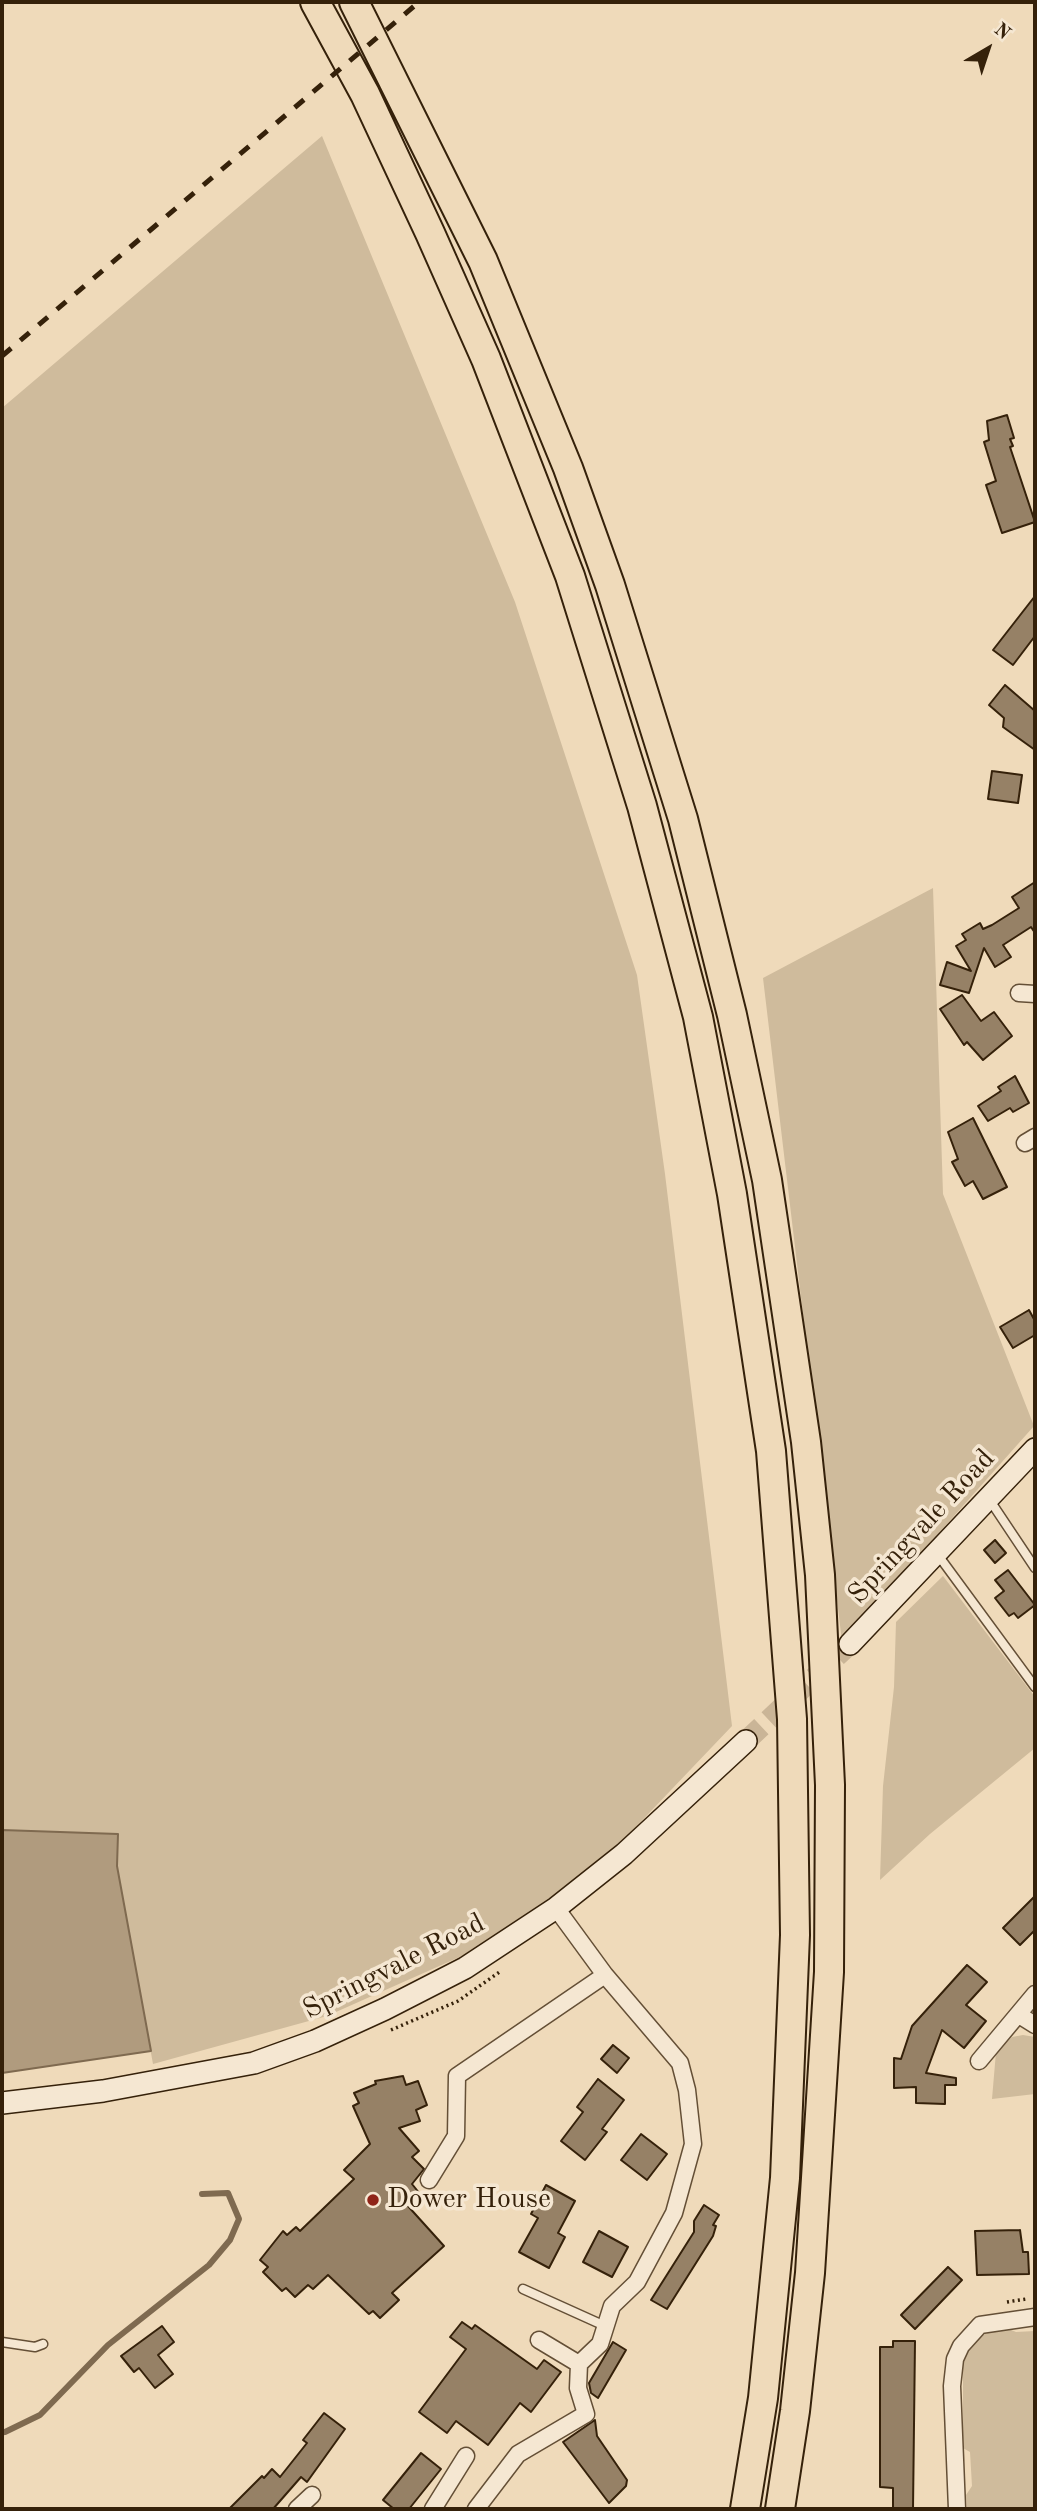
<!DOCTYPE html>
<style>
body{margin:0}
#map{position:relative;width:1037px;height:2511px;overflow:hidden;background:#efdaba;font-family:"Old Standard TT",serif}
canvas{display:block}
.frame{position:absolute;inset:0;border:4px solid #35210a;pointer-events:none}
.north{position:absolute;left:953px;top:14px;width:70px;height:70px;-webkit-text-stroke:5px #f5e7d2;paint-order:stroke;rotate:39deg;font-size:19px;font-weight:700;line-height:28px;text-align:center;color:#35210a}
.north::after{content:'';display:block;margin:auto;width:24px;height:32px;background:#35210a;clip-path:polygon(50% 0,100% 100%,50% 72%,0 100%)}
</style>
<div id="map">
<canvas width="1037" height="2511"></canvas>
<div class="frame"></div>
<div class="north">N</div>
</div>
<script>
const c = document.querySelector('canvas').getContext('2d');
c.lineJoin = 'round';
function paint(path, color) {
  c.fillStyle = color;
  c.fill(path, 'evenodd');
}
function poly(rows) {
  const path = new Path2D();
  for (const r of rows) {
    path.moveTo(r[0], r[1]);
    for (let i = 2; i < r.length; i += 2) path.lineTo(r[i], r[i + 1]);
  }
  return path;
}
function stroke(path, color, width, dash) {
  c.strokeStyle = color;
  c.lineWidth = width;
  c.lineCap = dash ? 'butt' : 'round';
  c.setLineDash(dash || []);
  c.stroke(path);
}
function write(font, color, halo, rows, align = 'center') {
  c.font = font + ' "Old Standard TT",serif';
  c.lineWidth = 7;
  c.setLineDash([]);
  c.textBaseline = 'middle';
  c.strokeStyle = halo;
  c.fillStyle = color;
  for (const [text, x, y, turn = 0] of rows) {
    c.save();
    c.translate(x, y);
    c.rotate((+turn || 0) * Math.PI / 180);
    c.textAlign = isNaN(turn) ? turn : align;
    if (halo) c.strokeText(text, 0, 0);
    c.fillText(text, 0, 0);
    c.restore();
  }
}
const green = poly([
 [322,136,515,602,637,975,665,1174,732,1726,631,1832,559,1897,473,1951,327,2016,153,2064,117,1866,118,1834,2,1830,2,408],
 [933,888,943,1194,1034,1426,842,1642,763,978],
 [943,1576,1035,1697,1035,1748,930,1834,880,1880,883,1786,894,1687,896,1622],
 [1023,2035,1035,2037,1035,2094,992,2099,996,2052,1012,2037],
 [1004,2327,1016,2332,1035,2331,1035,2509,967,2509,966,2495,972,2486,970,2452,963,2448,963,2362,970,2345,982,2335]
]);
const water = poly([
 [2,1830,118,1834,117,1866,151,2051,2,2073,2,1830]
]);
const stream = poly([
 [5,2432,40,2415,108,2345,209,2265,230,2240,239,2219,228,2193,202,2194]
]);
const building = poly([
 [1007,415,1014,438,1010,439,1013,446,1010,447,1035,522,1002,533,986,485,996,481,984,442,989,440,987,421,1007,415],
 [1035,596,1035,636,1013,665,993,650,1035,596],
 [1005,685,1035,711,1035,750,1003,727,1004,718,989,705,1005,685],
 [992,771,1022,775,1018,803,988,799,992,771],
 [1035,882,1035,933,1031,927,1003,945,1011,957,995,967,984,948,969,993,940,985,947,962,971,971,956,946,966,940,962,934,980,923,983,929,992,925,1019,908,1012,897,1035,882],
 [962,995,981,1021,994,1012,1012,1036,983,1060,967,1042,964,1045,940,1009,962,995],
 [1015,1076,1029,1103,1013,1112,1010,1108,988,1121,978,1106,1001,1091,998,1087,1015,1076],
 [973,1118,1007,1187,983,1199,973,1181,965,1186,952,1162,958,1159,948,1132,973,1118],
 [1029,1310,1035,1321,1035,1335,1013,1348,1000,1327,1029,1310],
 [995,1540,1006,1553,995,1563,984,1550,995,1540],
 [1008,1570,1035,1605,1018,1618,1014,1613,1009,1616,995,1598,1004,1591,995,1580,1008,1570],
 [1035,1896,1035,1930,1020,1945,1003,1928,1035,1896],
 [967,1965,987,1982,966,2005,986,2021,964,2048,942,2030,926,2073,956,2078,956,2085,945,2085,945,2104,916,2103,916,2087,894,2088,894,2058,901,2059,912,2026,967,1965],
 [613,2045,629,2058,617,2073,601,2059,613,2045],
 [403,2076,406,2085,418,2081,427,2105,416,2110,420,2121,399,2128,419,2151,412,2157,424,2169,412,2184,420,2194,407,2205,444,2246,392,2293,399,2300,380,2318,373,2311,369,2314,328,2275,313,2289,308,2285,295,2297,286,2288,282,2291,263,2272,268,2267,260,2260,283,2231,287,2235,296,2227,300,2231,354,2179,344,2170,370,2144,353,2106,359,2103,354,2093,376,2084,375,2081,403,2076],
 [598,2079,624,2100,602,2129,607,2132,585,2160,561,2141,583,2112,577,2107,598,2079],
 [641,2134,667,2154,647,2180,621,2160,641,2134],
 [546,2185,575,2201,558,2233,565,2237,549,2268,519,2252,538,2218,531,2214,546,2185],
 [704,2205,719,2215,713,2225,716,2226,713,2236,667,2309,651,2300,694,2232,694,2221,704,2205],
 [1020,2230,1023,2252,1028,2252,1029,2274,977,2275,975,2231,1020,2230],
 [599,2231,628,2247,612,2277,583,2262,599,2231],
 [948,2267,962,2280,915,2329,901,2315,948,2267],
 [462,2322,472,2329,475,2325,537,2369,544,2360,561,2372,531,2412,520,2403,488,2445,456,2421,447,2433,419,2412,466,2349,450,2337,462,2322],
 [162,2326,174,2342,158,2355,173,2374,155,2388,139,2368,134,2372,121,2356,162,2326],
 [893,2341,915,2341,913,2509,893,2509,893,2488,880,2487,880,2347,893,2347,893,2341],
 [613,2342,626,2350,598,2398,591,2393,589,2383,613,2342],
 [324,2413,345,2429,307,2482,301,2477,273,2509,229,2509,262,2476,264,2478,272,2469,280,2477,307,2443,303,2440,324,2413],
 [595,2420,597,2436,627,2480,626,2486,609,2503,563,2442,595,2420],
 [421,2453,441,2469,409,2509,394,2509,383,2500,421,2453]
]);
const secondaryTunnel = poly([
 [746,1741,850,1644]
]);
const path = poly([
 [391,2030,458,2001,501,1971],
 [1007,2302,1026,2299]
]);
const lane = poly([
 [989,1499,1035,1568],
 [938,1555,1035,1687],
 [523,2289,605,2326],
 [2,2342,35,2347,43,2344]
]);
const street = poly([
 [1019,993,1035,994],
 [1025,1143,1035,1137],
 [1019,2015,1035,2025],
 [979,2061,1035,1994],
 [429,2180,456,2136,457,2076,605,1975],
 [539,2340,579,2364,600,2344,612,2306,637,2282,674,2213,693,2144,687,2090,680,2063,605,1975,556,1908],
 [297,2509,312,2495],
 [433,2509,466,2456],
 [476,2509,518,2454,586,2414,578,2388,579,2364],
 [957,2509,952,2386,955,2359,961,2346,980,2325,1035,2317]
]);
const secondary = poly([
 [850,1644,1035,1449],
 [2,2103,103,2091,254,2063,315,2041,385,2009,465,1968,556,1908,624,1854,746,1741]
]);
const highway = poly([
 [315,2,365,94,430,233,486,359,570,576,642,806,698,1017,732,1194,771,1451,792,1719,795,1935,785,2178,763,2398,745,2509],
 [354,2,483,261,568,468,610,585,683,819,732,1015,767,1180,806,1442,820,1575,830,1785,829,1972,810,2273,795,2411,780,2509]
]);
const rail = poly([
 [2,356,419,2]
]);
const markers = [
 [373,2200,7,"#8f2418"]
];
const streetNames = [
 ["Springvale Road",922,1527,-47],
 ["Springvale Road",394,1967,-27]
];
const poiNames = [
 ["Dower House",387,2200]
];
paint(green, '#cfbb9c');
paint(water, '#b09b7e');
stroke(water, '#7f6a50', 2);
stroke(stream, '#7f6a50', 6);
paint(building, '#968166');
stroke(building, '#35210a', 2);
stroke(secondaryTunnel, '#cab597', 21, [21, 10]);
stroke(lane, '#644f36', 11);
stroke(street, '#644f36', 19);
stroke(secondary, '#35210a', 24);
stroke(highway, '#35210a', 32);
stroke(path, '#35210a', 3.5, [2, 3.5]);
stroke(lane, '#f5e7d2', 8);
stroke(street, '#f5e7d2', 16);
stroke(secondary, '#f5e7d2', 21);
stroke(highway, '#efdaba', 28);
stroke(rail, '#35210a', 5, [12, 12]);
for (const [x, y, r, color] of markers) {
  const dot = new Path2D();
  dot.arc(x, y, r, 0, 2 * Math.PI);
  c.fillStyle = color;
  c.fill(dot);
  stroke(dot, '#f5e7d2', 2.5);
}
write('28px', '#35210a', '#f5e7d2', streetNames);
write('28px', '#35210a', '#f5e7d2', poiNames, 'left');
</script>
